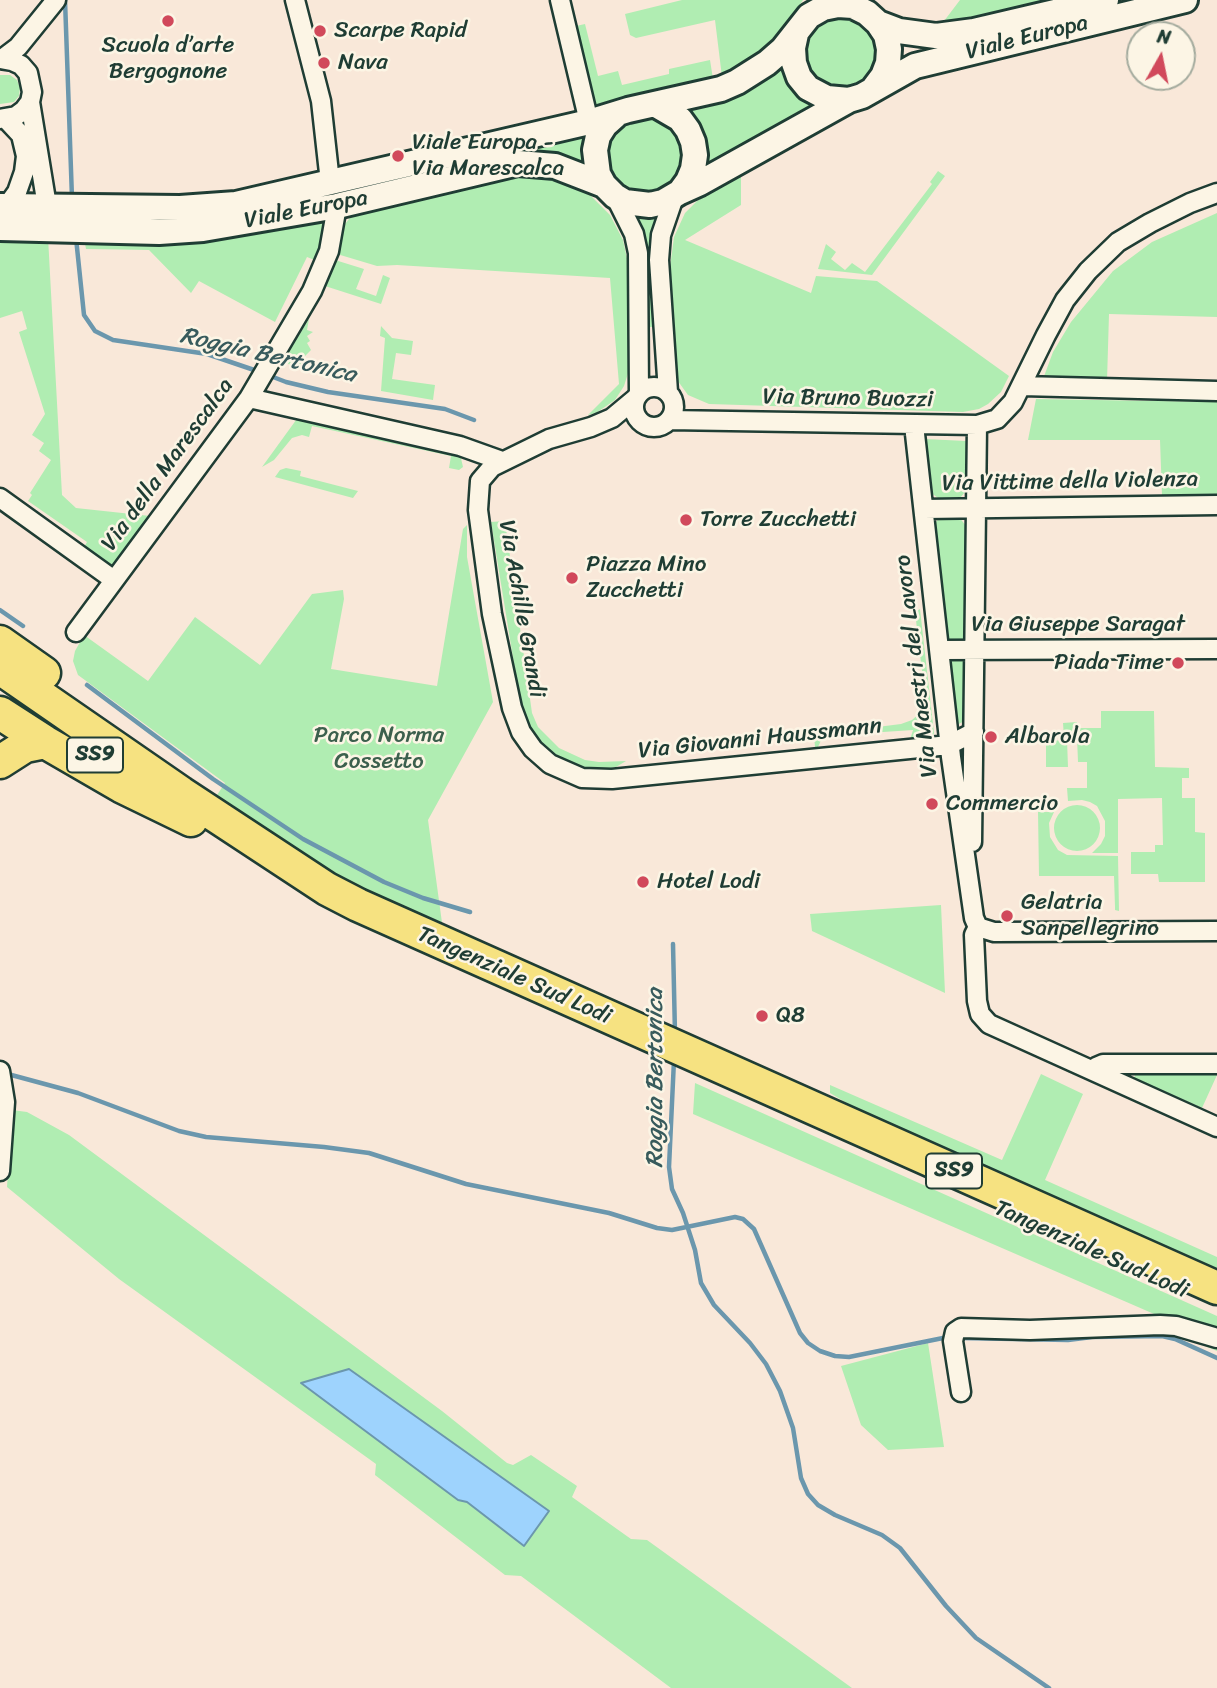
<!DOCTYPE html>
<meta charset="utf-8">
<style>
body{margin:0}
#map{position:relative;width:1217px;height:1688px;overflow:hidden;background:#f9e8d9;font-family:Sriracha,sans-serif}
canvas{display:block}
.north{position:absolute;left:1126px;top:21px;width:70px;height:70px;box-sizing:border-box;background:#fcf5e5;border:2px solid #a4ab9e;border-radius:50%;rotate:9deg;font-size:19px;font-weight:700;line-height:28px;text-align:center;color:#1f3d34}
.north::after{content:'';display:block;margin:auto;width:24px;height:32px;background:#d1495b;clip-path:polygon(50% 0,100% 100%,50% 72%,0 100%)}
</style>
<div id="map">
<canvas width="1217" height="1688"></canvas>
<div class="north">N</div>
</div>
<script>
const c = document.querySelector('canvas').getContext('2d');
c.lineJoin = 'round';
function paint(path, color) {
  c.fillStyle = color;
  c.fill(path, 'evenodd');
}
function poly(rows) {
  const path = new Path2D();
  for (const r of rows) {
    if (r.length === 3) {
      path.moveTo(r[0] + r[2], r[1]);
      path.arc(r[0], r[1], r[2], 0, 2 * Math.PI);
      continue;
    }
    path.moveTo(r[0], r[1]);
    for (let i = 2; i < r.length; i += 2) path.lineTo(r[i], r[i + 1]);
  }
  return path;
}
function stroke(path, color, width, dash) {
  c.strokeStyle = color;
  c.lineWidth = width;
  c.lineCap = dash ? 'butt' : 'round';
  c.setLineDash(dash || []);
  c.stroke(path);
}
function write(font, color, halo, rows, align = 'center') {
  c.font = font + ' Sriracha,sans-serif';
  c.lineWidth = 5;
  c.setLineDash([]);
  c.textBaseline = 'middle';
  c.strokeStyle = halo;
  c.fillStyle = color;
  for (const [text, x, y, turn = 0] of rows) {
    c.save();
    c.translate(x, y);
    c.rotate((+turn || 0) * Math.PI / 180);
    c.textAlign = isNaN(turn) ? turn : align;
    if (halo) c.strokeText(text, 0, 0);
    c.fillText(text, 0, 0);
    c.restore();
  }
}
const green = poly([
 [682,0,803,0,788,23,757,54,722,77,715,20,636,38,630,35,625,14],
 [960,0,1057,0,972,21,941,25],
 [846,12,877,33,879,70,846,94,808,78,802,37,810,25],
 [585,24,598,76,618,71,622,85,669,74,669,69,710,60,713,79,594,108,576,26],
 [784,59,822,103,703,173,677,111],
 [0,75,10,75,17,80,20,88,19,96,14,102,0,104],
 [656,115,677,129,686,163,667,191,634,196,607,176,605,140,621,121],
 [582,130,591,170,577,164,354,193,352,183],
 [938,171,945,176,872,275,818,269,826,244,836,252,831,259,845,270,852,263,865,272,932,184,930,182],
 [513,173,545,173,585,190,610,215,623,240,628,263,630,367,624,386,615,400,596,413,588,415,619,384,610,278,397,265,377,266,337,254,345,224,353,214],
 [741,173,741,205,685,240,811,293,816,276,877,281,1009,376,1001,392,988,404,979,409,963,412,709,404,688,395,675,377,670,267,674,237,685,213,697,201],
 [662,208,655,327,650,327,646,243,634,213],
 [1217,213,1217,317,1109,314,1107,381,1043,379,1053,352,1071,322,1113,271,1152,242],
 [322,218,325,223,323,245,317,261,307,257,275,322,199,281,191,293,149,250,86,249,84,238],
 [0,237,48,237,62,495,76,508,150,516,114,564,106,565,83,549,87,542,28,501,32,495,30,493,51,460,39,451,44,443,32,435,45,414,19,332,27,329,22,311,0,318],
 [335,260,364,269,356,289,376,296,383,275,390,278,381,304,325,286],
 [309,319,307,330,313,332,307,336,310,341,307,343,311,350,301,360,307,370,282,362],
 [381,326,392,338,413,341,411,355,396,353,392,379,435,385,433,400,381,391,385,338,380,336],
 [1036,399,1217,402,1217,495,1162,495,1160,440,1028,440],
 [299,416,460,454,463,467,459,470,449,468,451,456,312,426,309,437,302,435,292,438,274,460,262,467],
 [925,439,966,441,966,491,959,499,938,498,930,492],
 [286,468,301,471,300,476,358,491,353,498,275,477,280,470],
 [959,517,966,526,965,637,963,639,948,639,946,635,933,526,939,518],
 [505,521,532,713,538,727,559,748,585,760,599,762,626,761,616,767,603,770,585,769,567,763,551,754,538,742,528,725,521,707,491,522],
 [467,525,467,557,493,702,428,820,443,930,380,903,286,849,217,795,225,783,78,675,73,661,75,651,84,635,148,681,195,617,260,665,312,594,343,590,344,599,331,669,437,686,463,529],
 [920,609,934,733,933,735,925,739,910,740,913,730,823,736,818,747,815,747,814,735,901,724,912,720,922,711,925,696,915,612],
 [963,656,966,660,966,720,957,725,954,724,948,660,951,657],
 [1101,711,1154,711,1155,767,1189,768,1189,778,1182,778,1182,798,1195,798,1195,832,1205,833,1205,882,1159,882,1158,874,1131,874,1131,852,1155,852,1155,845,1163,845,1162,798,1118,799,1118,853,1092,853,1101,844,1105,836,1105,821,1097,806,1090,802,1082,800,1068,801,1067,788,1087,788,1087,762,1078,762,1077,737,1064,737,1063,723,1077,722,1077,728,1101,728],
 [1067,740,1068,767,1046,767,1046,741],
 [1077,828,23],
 [1038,812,1054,812,1049,823,1050,837,1058,850,1067,855,1118,856,1119,911,1115,910,1115,907,1114,876,1039,876],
 [941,905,945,993,812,931,810,914],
 [1041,1074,1083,1094,1045,1180,1217,1257,1217,1279,865,1114,830,1093,830,1085,1002,1160],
 [1135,1075,1217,1075,1202,1108,1134,1078],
 [695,1083,1217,1316,1217,1351,1170,1332,1161,1317,693,1114],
 [12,1110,27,1112,69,1135,442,1411,507,1463,513,1465,531,1455,577,1486,572,1497,631,1539,647,1540,852,1688,671,1688,521,1576,505,1575,375,1475,376,1464,119,1279,7,1187],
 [928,1343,944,1447,888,1450,861,1425,841,1366]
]);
const water = poly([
 [349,1369,549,1511,524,1546,467,1502,458,1500,301,1383,349,1369]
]);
const stream = poly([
 [65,0,72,198],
 [76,238,84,315,95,331,113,340,207,354,260,372],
 [268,375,286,382,328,392,445,409,474,420],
 [0,610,23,626],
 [87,685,213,779,303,839,384,882,423,898,470,912],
 [673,944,675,1034],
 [674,1060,669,1167,672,1189,683,1213,695,1250,701,1283,714,1305,750,1343,766,1364,780,1391,793,1428,801,1478,808,1494,818,1505,835,1515,882,1535,900,1548,946,1606,976,1638,1049,1688],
 [4,1073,78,1093,179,1131,206,1137,324,1147,369,1153,466,1184,609,1213,657,1228,672,1230,735,1217,743,1219,754,1229,800,1333,808,1343,820,1351,835,1356,849,1357,948,1337],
 [960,1338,1068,1340,1092,1337,1162,1336,1175,1339,1217,1358]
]);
const street = poly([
 [295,0,321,101,330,182],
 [560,0,589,122],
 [0,59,12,61,21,65,28,73,32,92,30,102,24,110,16,116,0,119],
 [2,59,18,47,56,0],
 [30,102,46,200,46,207,41,216],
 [6,119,21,135,26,156,24,172,17,192,7,206],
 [615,196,634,234,638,253,639,394],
 [1022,386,1217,391],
 [654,407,20],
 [668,392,659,260,661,235,674,197],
 [249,398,460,446,502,461],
 [636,398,612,418,591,427,549,439,492,467,480,481,478,510,492,614,512,708,521,732,533,749,550,764,582,778,612,779,949,745,974,732],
 [669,420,977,425,997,419,1013,402,1046,335,1065,300,1088,271,1118,242,1150,223,1190,203,1217,193],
 [914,425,951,757,974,918,978,927],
 [0,498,114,580],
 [924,509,1217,505],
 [76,632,249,398,312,291,329,251,337,206],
 [940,650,1217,649],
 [972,842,977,425],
 [978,927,974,935,977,1001,980,1014,989,1024,1217,1127],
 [978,927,994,932,1217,931],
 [0,1071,5,1102,0,1171],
 [1094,1071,1096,1067,1103,1064,1217,1064],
 [961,1392,953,1341,955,1332,961,1328,1030,1330,1160,1325,1176,1326,1217,1338]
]);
const secondary = poly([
 [878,23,899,31,936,36,974,31,1106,0],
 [796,34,793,48,794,63,799,77,808,88,827,98,849,100],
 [615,116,605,125,598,136,595,150,598,174,604,185,615,196,625,202,650,205,663,202,680,192,688,181,693,169,695,155,693,142,688,130,680,119,656,105],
 [680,192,700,183,849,100,862,96,915,66,1185,0],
 [0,206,180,208,236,204,589,122,628,110,721,89,737,82,767,63,783,49,809,16,823,8,838,5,853,6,867,13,878,23,886,35,889,49,888,63,883,76,874,88],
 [0,228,159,232,203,229,337,206,518,163,555,166,604,185]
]);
const highway = poly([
 [0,642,44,673],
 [0,668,181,793,327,889,358,905,1217,1288],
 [0,713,45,742,121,786,191,820],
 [0,762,25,746,45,742]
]);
const markers = [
 [168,21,7,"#d1495b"],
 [320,31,7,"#d1495b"],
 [324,63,7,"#d1495b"],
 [398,156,7,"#d1495b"],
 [686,520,7,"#d1495b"],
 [572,578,7,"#d1495b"],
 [1178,663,7,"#d1495b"],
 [991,737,7,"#d1495b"],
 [932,804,7,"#d1495b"],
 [643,882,7,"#d1495b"],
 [1007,916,7,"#d1495b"],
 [762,1016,7,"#d1495b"]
];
const shields = [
 [95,755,56],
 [954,1171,56]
];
const shieldNames = [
 ["SS9",95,755],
 ["SS9",954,1171]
];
const poiNames = [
 ["Scarpe Rapid",334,31],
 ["Scuola d’arte",168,46,"center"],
 ["Bergognone",168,72,"center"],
 ["Nava",338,63],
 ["Viale Europa -",412,143],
 ["Via Marescalca",412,169],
 ["Torre Zucchetti",700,520],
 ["Piazza Mino",586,565],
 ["Zucchetti",586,591],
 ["Piada Time",1164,663,"right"],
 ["Albarola",1005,737],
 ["Commercio",946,804],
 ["Hotel Lodi",657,882],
 ["Gelatria",1021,903],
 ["Sanpellegrino",1021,929],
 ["Q8",776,1016]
];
const streetNames = [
 ["Viale Europa",1027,38,-14],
 ["Viale Europa",306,210,-11],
 ["Via Bruno Buozzi",848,399,1],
 ["Via della Marescalca",168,465,-54],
 ["Via Vittime della Violenza",1070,482,-1],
 ["Via Achille Grandi",521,609,80],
 ["Via Giuseppe Saragat",1078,625],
 ["Via Maestri del Lavoro",917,666,-97],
 ["Via Giovanni Haussmann",760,739,-6],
 ["Tangenziale Sud Lodi",514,976,24],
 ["Tangenziale Sud Lodi",1091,1250,24]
];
const parkNames = [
 ["Parco Norma",379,736],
 ["Cossetto",379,762]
];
const waterNames = [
 ["Roggia Bertonica",268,356,13],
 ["Roggia Bertonica",656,1078,-90]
];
paint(green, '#b0edb2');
paint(water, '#9ed3fd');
stroke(water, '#6b97ad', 2);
stroke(stream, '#6b97ad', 4.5);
stroke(street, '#1f3d34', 23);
stroke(secondary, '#1f3d34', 30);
stroke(highway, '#1f3d34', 37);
stroke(street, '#fcf5e5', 18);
stroke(secondary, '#fcf5e5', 24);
stroke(highway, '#f6e281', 32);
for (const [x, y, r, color] of markers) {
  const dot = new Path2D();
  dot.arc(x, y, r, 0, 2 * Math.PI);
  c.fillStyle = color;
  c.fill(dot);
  stroke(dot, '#fcf5e5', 2.5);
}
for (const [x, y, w] of shields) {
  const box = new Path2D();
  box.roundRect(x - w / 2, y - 17.5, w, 35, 5);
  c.fillStyle = '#fcf5e5';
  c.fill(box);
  stroke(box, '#1f3d34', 2);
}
write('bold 21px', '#1f3d34', null, shieldNames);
write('23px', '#1f3d34', '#fcf5e5', poiNames, 'left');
write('23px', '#1f3d34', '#fcf5e5', streetNames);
write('23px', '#3c604d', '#fcf5e5', parkNames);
write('italic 24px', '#385b5c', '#fcf5e5', waterNames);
</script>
